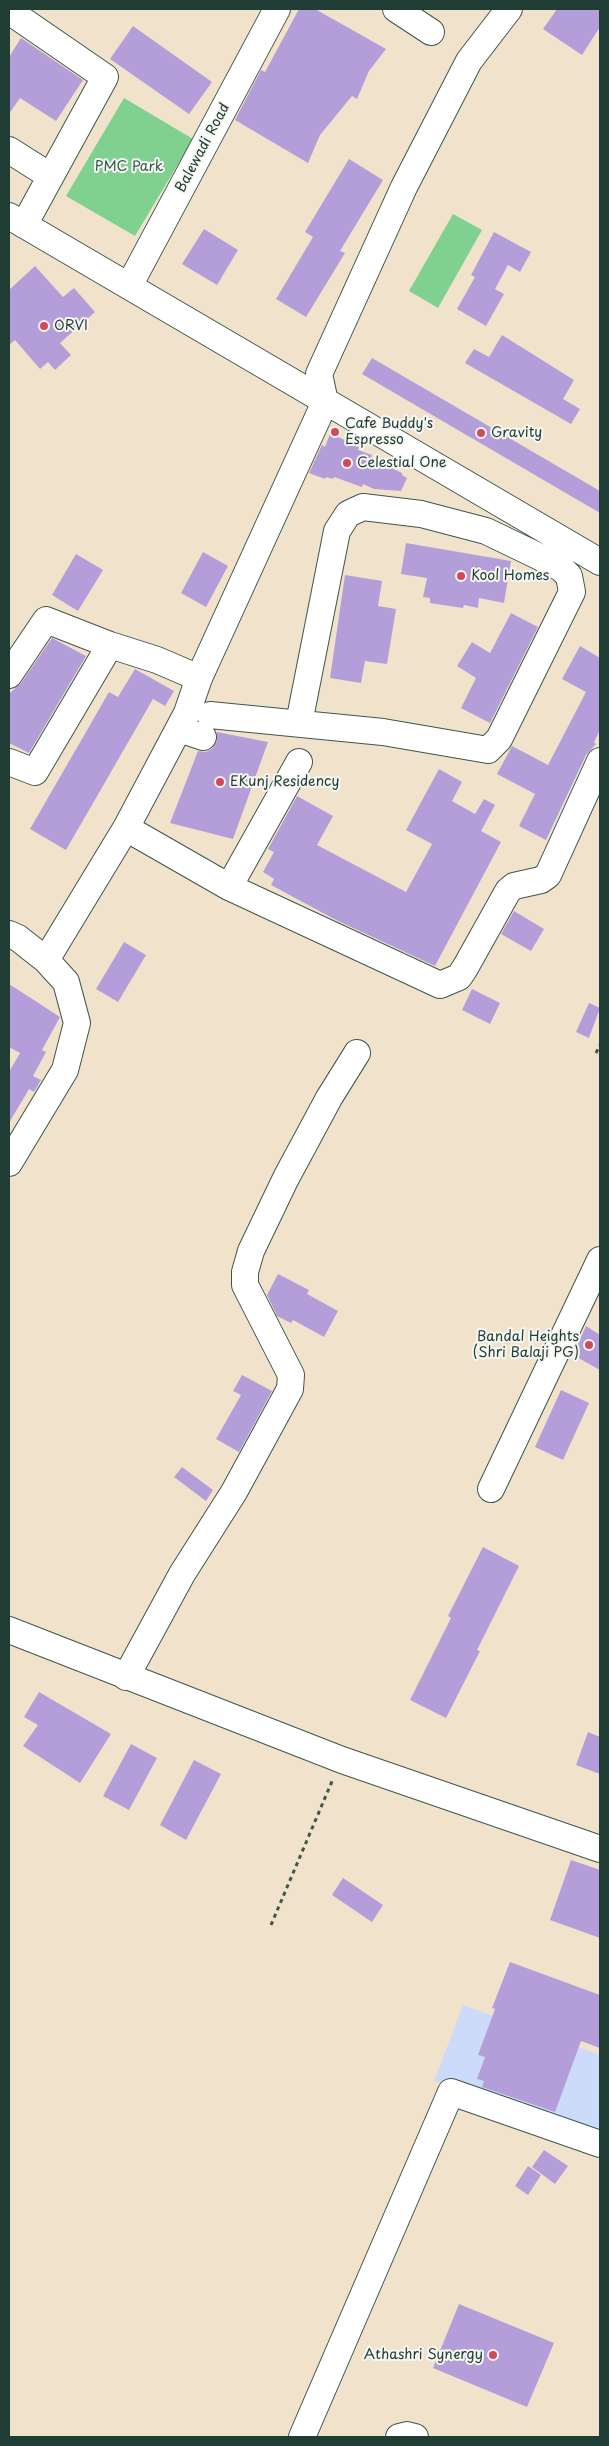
<!DOCTYPE html>
<style>
body{margin:0}
#map{position:relative;width:609px;height:2446px;overflow:hidden;background:#f1e3cb;font-family:"Playpen Sans",sans-serif}
canvas{display:block}
.frame{position:absolute;inset:0;border:10px solid #1f3d34;pointer-events:none}
</style>
<div id="map">
<canvas width="609" height="2446"></canvas>
<div class="frame"></div>
</div>
<script>
const c = document.querySelector('canvas').getContext('2d');
c.lineJoin = 'round';
function paint(path, color) {
  c.fillStyle = color;
  c.fill(path, 'evenodd');
}
function poly(rows) {
  const path = new Path2D();
  for (const r of rows) {
    path.moveTo(r[0], r[1]);
    for (let i = 2; i < r.length; i += 2) path.lineTo(r[i], r[i + 1]);
  }
  return path;
}
function stroke(path, color, width, dash) {
  c.strokeStyle = color;
  c.lineWidth = width;
  c.lineCap = dash ? 'butt' : 'round';
  c.setLineDash(dash || []);
  c.stroke(path);
}
function write(font, color, halo, rows, align = 'center') {
  c.font = font + ' "Playpen Sans",sans-serif';
  c.lineWidth = 4;
  c.setLineDash([]);
  c.textBaseline = 'middle';
  c.strokeStyle = halo;
  c.fillStyle = color;
  for (const [text, x, y, turn = 0] of rows) {
    c.save();
    c.translate(x, y);
    c.rotate((+turn || 0) * Math.PI / 180);
    c.textAlign = isNaN(turn) ? turn : align;
    if (halo) c.strokeText(text, 0, 0);
    c.fillText(text, 0, 0);
    c.restore();
  }
}
const built = poly([
 [463,2005,600,2055,600,2139,434,2081]
]);
const green = poly([
 [124,98,193,139,135,236,66,196],
 [453,214,482,230,438,308,409,291]
]);
const building = poly([
 [299,9,315,9,386,49,369,71,357,99,352,96,320,135,308,163,235,120,261,70,265,72],
 [557,9,600,9,600,27,582,55,543,29],
 [133,26,212,82,189,114,110,59],
 [21,38,83,80,56,121,20,98,9,114,9,57],
 [349,159,383,180,340,251,345,253,306,317,276,299,313,237,305,232],
 [204,229,238,250,217,285,182,264],
 [494,232,531,252,520,272,508,265,495,289,504,294,486,326,457,309,475,277,471,275],
 [35,266,63,297,74,288,95,312,60,343,71,355,55,370,48,362,40,369,15,340,9,345,9,290],
 [502,335,574,380,563,399,580,409,571,424,465,363,474,349,489,357],
 [372,358,600,491,600,513,362,374],
 [330,434,345,440,345,442,359,447,358,450,372,455,371,458,402,473,402,475,407,478,401,491,374,489,363,484,362,487,334,477,333,479,326,477,325,479,309,473,322,445,325,447],
 [406,543,511,561,504,603,479,598,478,608,464,605,463,608,430,603,430,598,423,597,427,578,401,574],
 [203,552,228,566,206,607,181,593],
 [76,554,103,570,78,611,52,595],
 [345,575,382,581,378,606,396,609,387,664,365,661,361,683,330,678],
 [511,613,538,627,490,723,461,708,476,678,457,666,472,642,490,653],
 [52,638,86,656,29,753,9,743,9,694,21,683],
 [580,646,600,658,600,730,594,742,596,744,586,755,546,840,519,826,535,794,497,774,512,746,548,765,586,692,562,679],
 [135,669,174,691,165,706,153,699,66,850,30,829,109,692,118,697],
 [217,732,268,742,233,839,170,823,198,751,206,752,213,748,217,741],
 [439,769,462,782,452,801,475,814,484,799,495,805,481,831,501,842,435,966,336,920,271,885,274,879,263,872,274,852,268,849,297,796,333,816,317,845,406,892,432,844,406,830],
 [514,911,544,929,531,951,501,934],
 [124,942,146,955,118,1002,96,989],
 [9,984,60,1017,42,1050,46,1052,33,1076,41,1080,34,1092,29,1089,9,1123,9,1072,20,1053,9,1047],
 [472,989,500,1003,490,1024,462,1010],
 [589,1003,600,1008,589,1038,576,1032],
 [278,1274,309,1290,307,1294,338,1311,324,1337,293,1320,291,1323,277,1316,267,1295],
 [586,1326,600,1335,600,1370,573,1355],
 [242,1375,272,1391,239,1452,216,1439,241,1395,233,1391],
 [561,1390,589,1403,563,1460,535,1447],
 [182,1467,213,1490,206,1501,174,1477],
 [483,1547,519,1566,477,1650,480,1651,446,1718,410,1700,451,1618,448,1616],
 [39,1692,111,1734,80,1783,23,1746,38,1725,24,1717],
 [588,1732,600,1737,600,1774,576,1765],
 [131,1744,157,1758,129,1810,103,1796],
 [194,1760,221,1774,186,1840,160,1825],
 [571,1860,600,1870,600,1938,550,1920],
 [343,1878,383,1905,372,1922,332,1895],
 [510,1962,600,1995,600,2048,581,2041,555,2112,482,2087,484,2081,477,2079,485,2057,478,2055,495,2009,492,2008],
 [544,2150,568,2166,555,2184,532,2167],
 [528,2166,541,2175,528,2195,515,2186],
 [459,2304,554,2343,527,2407,433,2368]
]);
const path = poly([
 [596,1053,600,1045],
 [271,1925,333,1779]
]);
const minor = poly([
 [396,9,431,32],
 [9,11,105,77,24,225],
 [9,150,50,176],
 [9,216,600,562],
 [129,286,277,9],
 [9,675,46,620,110,645,157,660,199,678],
 [210,715,383,732,488,750,499,739,572,592,569,576,562,569,540,557,486,531,421,514,363,507,348,514,337,531,299,723],
 [179,729,203,737],
 [9,762,35,772,110,645],
 [126,828,229,887,440,985,459,977,465,968,508,891,514,886,541,880,548,875,600,761],
 [229,887,299,762],
 [9,934,18,938,46,960,66,982,77,1023,65,1070,9,1163],
 [46,960,126,828,187,713,199,678,325,402,319,374,404,187,469,61,509,9],
 [491,1489,600,1260],
 [9,1630,342,1760,600,1849],
 [126,1677,182,1574,234,1492,290,1389,291,1375,245,1285,245,1272,251,1251,286,1178,329,1098,357,1053],
 [302,2437,451,2092,600,2144],
 [399,2437,407,2435,415,2437]
]);
const markers = [
 [44,326,5,"#d1495b"],
 [335,432,5,"#d1495b"],
 [481,433,5,"#d1495b"],
 [347,463,5,"#d1495b"],
 [461,576,5,"#d1495b"],
 [220,782,5,"#d1495b"],
 [589,1345,5,"#d1495b"],
 [493,2355,5,"#d1495b"]
];
const streetNames = [
 ["Balewadi Road",203,148,-62]
];
const parkNames = [
 ["PMC Park",129,167]
];
const poiNames = [
 ["ORVI",54,326],
 ["Cafe Buddy's",345,424],
 ["Espresso",345,440],
 ["Gravity",491,433],
 ["Celestial One",357,463],
 ["Kool Homes",471,576],
 ["EKunj Residency",230,782],
 ["Bandal Heights",579,1337,"right"],
 ["(Shri Balaji PG)",579,1353,"right"],
 ["Athashri Synergy",483,2355,"right"]
];
paint(built, '#ccdbfa');
paint(green, '#80d090');
paint(building, '#b49eda');
stroke(minor, '#3e564b', 28);
stroke(path, '#3e564b', 3, [4, 4]);
stroke(minor, '#fff', 26);
for (const [x, y, r, color] of markers) {
  const dot = new Path2D();
  dot.arc(x, y, r, 0, 2 * Math.PI);
  c.fillStyle = color;
  c.fill(dot);
  stroke(dot, '#f6f6f2', 2);
}
write('14px', '#1f3d34', '#f6f6f2', streetNames);
write('14px', '#325a46', '#f6f6f2', parkNames);
write('14px', '#1f3d34', '#f6f6f2', poiNames, 'left');
</script>
